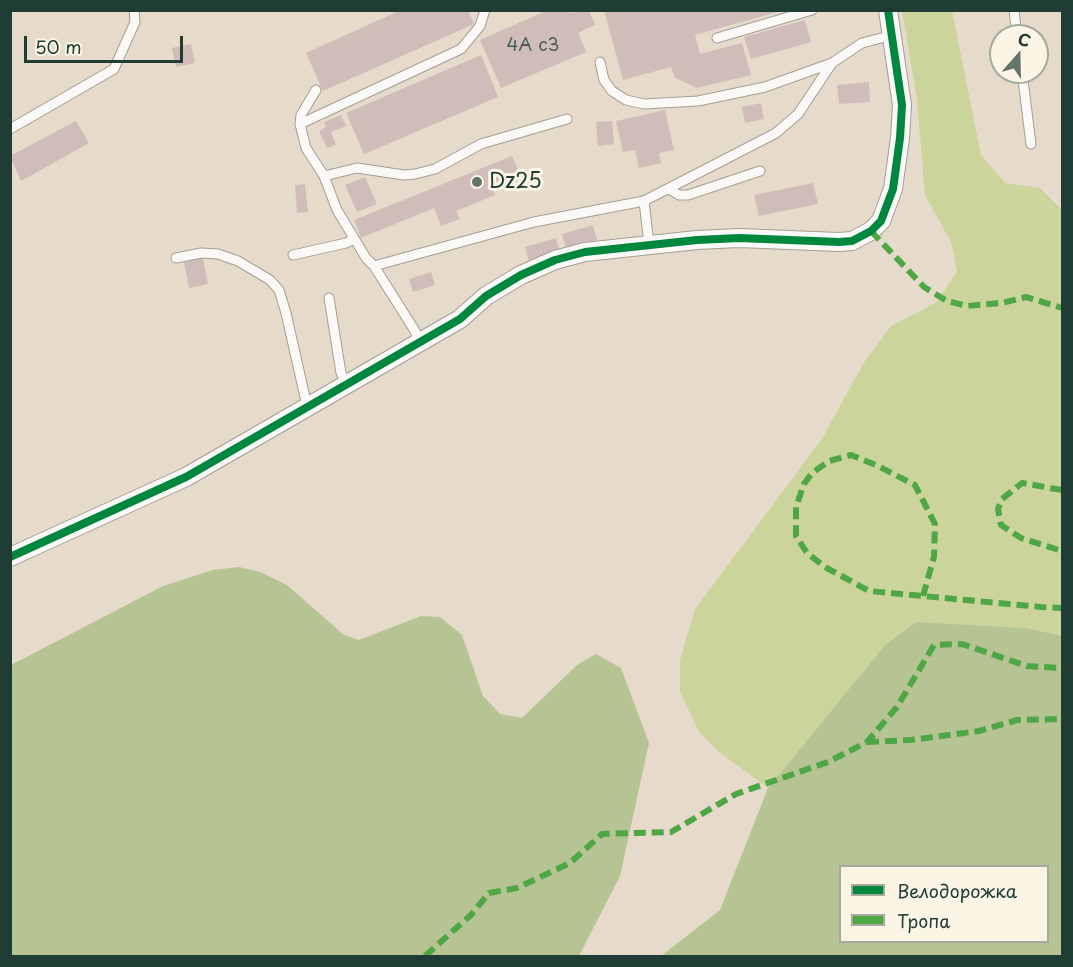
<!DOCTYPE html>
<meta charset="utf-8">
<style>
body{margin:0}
#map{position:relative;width:1073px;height:967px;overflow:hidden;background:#e6daca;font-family:"Playpen Sans",sans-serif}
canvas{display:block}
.frame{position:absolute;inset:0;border:12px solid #1f3d34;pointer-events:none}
.legend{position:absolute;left:839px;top:865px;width:210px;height:78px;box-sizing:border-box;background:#fcf5e5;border:2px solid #a4ab9e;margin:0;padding:8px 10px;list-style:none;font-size:18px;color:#1f3d34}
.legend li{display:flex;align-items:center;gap:12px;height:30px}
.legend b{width:30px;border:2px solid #a4ab9e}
.north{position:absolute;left:989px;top:24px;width:60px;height:60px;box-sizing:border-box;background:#fcf5e5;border:2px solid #a4ab9e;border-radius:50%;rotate:20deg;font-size:16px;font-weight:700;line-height:24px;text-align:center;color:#1f3d34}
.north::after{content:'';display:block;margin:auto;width:21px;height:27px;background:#657468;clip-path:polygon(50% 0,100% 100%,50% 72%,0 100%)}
.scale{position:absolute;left:24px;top:36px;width:159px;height:27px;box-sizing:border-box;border:3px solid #1f3d34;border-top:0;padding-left:8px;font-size:18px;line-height:21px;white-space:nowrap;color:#1f3d34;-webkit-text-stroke:4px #fcf5e5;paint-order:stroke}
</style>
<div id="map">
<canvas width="1073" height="967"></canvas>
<div class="frame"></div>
<ul class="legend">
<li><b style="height:8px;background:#00873e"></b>Велодорожка</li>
<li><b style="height:8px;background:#4fa644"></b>Тропа</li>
</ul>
<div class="north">С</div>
<div class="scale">50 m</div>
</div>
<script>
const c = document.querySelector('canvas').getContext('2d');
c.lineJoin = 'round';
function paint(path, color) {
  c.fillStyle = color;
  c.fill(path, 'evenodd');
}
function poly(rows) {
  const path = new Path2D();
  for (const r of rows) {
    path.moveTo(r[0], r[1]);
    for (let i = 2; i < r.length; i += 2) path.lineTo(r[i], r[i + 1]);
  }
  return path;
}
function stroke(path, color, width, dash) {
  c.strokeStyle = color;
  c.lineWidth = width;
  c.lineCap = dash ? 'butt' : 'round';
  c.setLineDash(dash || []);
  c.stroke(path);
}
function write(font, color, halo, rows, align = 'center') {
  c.font = font + ' "Playpen Sans",sans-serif';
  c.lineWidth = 6;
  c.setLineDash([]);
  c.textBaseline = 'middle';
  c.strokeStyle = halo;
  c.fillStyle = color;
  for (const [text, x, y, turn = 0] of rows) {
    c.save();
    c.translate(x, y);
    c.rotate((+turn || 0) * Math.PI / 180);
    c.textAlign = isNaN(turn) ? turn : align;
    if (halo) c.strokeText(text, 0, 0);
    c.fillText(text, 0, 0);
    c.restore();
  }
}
const green = poly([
 [902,11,952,11,981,155,1005,183,1040,188,1062,210,1062,636,1026,628,916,622,885,645,768,788,718,751,699,732,680,692,680,660,695,609,822,439,863,364,891,326,937,302,957,271,951,242,925,195,917,100]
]);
const forest = poly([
 [239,567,260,572,287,585,344,635,359,640,421,616,440,617,462,635,483,696,500,714,522,718,577,665,596,654,621,668,649,743,620,876,579,956,11,956,11,665,163,586,213,570],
 [916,622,1026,628,1062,636,1062,956,661,956,720,910,768,788,885,645],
 [840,866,1048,866,1048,942,840,942]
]);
const building = poly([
 [401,10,468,10,474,24,323,91,306,53],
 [548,10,568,10,569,13,589,10,595,25,578,33,586,52,501,88,480,40],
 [604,10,781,10,781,11,695,35,700,54,742,43,751,75,697,88,675,78,671,67,623,80],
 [805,20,811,42,751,59,744,37],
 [191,44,195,63,176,67,172,48],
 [481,55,498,97,364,154,346,113],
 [869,82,870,102,839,104,837,85],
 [761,103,764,119,745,123,742,107],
 [665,110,674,150,659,153,661,163,639,168,635,150,623,152,616,121],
 [341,115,346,126,331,132,336,145,327,148,319,131,326,127,324,122],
 [76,121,89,143,21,181,10,156],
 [612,121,614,144,598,146,596,122],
 [512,156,519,172,491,184,495,195,456,211,460,219,441,226,434,208,361,238,354,220],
 [365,177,377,204,357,212,345,185],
 [813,183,818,204,759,216,754,195],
 [305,184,308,212,297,213,295,185],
 [593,225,597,240,566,249,562,234],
 [556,238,560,253,529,262,525,247],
 [203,258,208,284,189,288,184,262],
 [431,272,435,285,413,292,409,279]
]);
const service = poly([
 [1014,10,1017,36],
 [717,38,812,10],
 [600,62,604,80,612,91,626,100,644,104,698,101,765,87,832,63],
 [1022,72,1031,144],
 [316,90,301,115,300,124,306,148,324,176,337,210,366,258,374,266,534,222,644,201,776,133,798,114,832,63,862,43,893,35],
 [300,124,461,49,480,26,485,10],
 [10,129,114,69,135,22,134,10],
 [324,176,357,168,404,175,415,174,435,169,481,144,567,119],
 [669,189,679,195,688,195,760,171],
 [644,201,649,244],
 [293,255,346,243,354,239],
 [176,258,201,253,218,254,238,261,270,280,279,290,286,313,307,406],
 [374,266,415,331,419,344],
 [329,298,341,373,346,383]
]);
const minor = poly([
 [10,557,186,477,460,319,486,296,521,275,555,260,585,252,697,240,739,238,839,242,852,241,871,231,881,221,893,189,900,138,902,105,888,10]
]);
const quiet = poly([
 [871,231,924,287,947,301,967,306,1002,303,1026,297,1062,308],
 [1062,490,1022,483,1002,499,998,509,1001,525,1021,538,1062,551],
 [923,596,934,557,935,524,915,485,876,465,851,455,829,461,812,473,804,484,796,507,796,536,807,553,825,567,869,591,923,596,1041,607,1062,608],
 [867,742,911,740,979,731,1017,720,1062,719],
 [425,956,471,915,489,893,517,888,570,863,602,834,671,832,736,794,828,762,867,742,897,707,934,645,962,644,1027,666,1062,668]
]);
const cycleway = poly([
 [10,557,186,477,460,319,486,296,521,275,555,260,585,252,697,240,739,238,839,242,852,241,871,231,881,221,893,189,900,138,902,105,888,10]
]);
const markers = [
 [477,182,6,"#657468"]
];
const numberNames = [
 ["4А с3",533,46]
];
const poiNames = [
 ["Dz25",489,182]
];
paint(green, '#cad49b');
paint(forest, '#b6c493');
paint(building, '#d0bdba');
stroke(service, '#a29f95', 11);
stroke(minor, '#a29f95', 20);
stroke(service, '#fbf9f7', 9);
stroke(minor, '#fbf9f7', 18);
stroke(quiet, '#4fa644', 6, [12, 6]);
stroke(cycleway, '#00873e', 8);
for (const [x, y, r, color] of markers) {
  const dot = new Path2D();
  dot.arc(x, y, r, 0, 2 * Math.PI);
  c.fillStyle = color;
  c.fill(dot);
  stroke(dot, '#fcf5e5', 2);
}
write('18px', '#4b5d56', null, numberNames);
write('21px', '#1f3d34', '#fcf5e5', poiNames, 'left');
</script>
